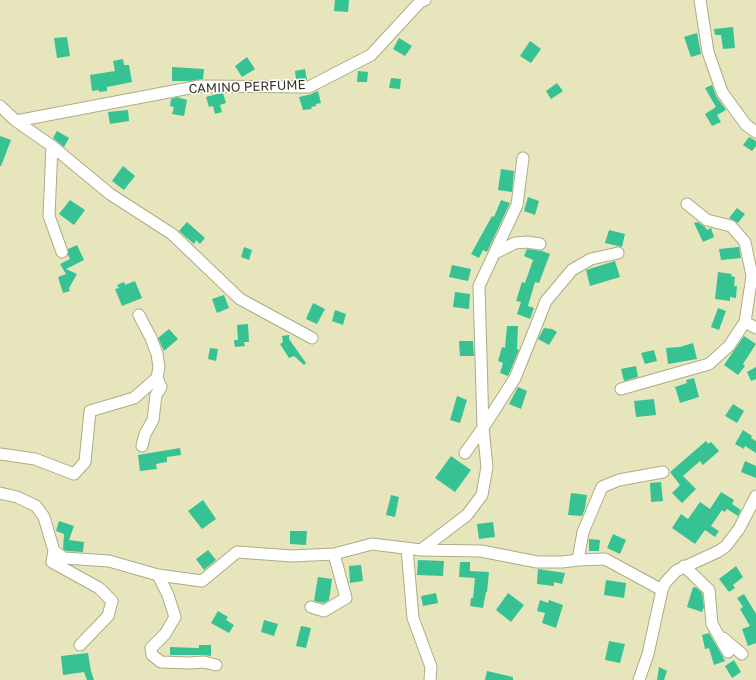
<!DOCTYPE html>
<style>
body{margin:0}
canvas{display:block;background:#e6e5bb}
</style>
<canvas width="756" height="680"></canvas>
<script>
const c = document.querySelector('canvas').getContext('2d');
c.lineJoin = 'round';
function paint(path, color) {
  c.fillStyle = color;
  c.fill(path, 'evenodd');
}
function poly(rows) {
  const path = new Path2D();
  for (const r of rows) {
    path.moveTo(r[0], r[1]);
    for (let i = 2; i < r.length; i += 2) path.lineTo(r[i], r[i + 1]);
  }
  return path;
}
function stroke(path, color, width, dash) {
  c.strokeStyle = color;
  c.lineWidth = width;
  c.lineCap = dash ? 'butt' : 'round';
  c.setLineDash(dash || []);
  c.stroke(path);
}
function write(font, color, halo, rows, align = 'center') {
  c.font = font + ' "Golos Text",sans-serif';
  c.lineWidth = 3;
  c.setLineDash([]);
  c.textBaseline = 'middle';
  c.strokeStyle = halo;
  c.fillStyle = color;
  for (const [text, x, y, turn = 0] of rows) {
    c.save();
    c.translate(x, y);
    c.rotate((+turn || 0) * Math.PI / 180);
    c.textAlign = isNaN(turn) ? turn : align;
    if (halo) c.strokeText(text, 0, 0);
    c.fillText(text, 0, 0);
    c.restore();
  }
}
const building = poly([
 [335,0,349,0,348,12,334,11],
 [733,27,735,48,723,49,721,35,715,35,714,29],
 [697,33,701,54,691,57,684,37],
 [67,37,70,56,57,58,54,38],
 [399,38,412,46,405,56,393,49],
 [530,41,541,49,531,63,520,56],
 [247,57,255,69,242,77,235,66],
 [123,59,124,65,129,65,132,82,107,87,107,91,99,92,99,90,92,91,90,75,115,71,113,61],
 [172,67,204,69,203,79,190,81,172,81],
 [305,69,307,80,296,80,295,71],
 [358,71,368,72,367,82,357,82],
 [391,78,401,79,400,89,389,88],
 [557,83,563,91,551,99,546,91],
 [712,85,716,96,726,110,717,115,721,122,712,126,705,114,716,107,705,88],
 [318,91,321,103,316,104,316,106,311,107,312,109,303,110,299,97,312,94,313,93],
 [221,93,223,93,226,103,220,105,222,112,215,114,213,106,209,107,206,97],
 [177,97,187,100,184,116,172,114,174,107,170,106,171,99],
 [128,110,129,121,110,124,108,112],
 [57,131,69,138,64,147,53,138],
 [0,136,11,140,1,166,0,166],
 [749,137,756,141,756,146,752,151,743,145],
 [123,166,135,176,124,190,112,181],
 [501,169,514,171,512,192,498,190],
 [528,197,539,201,535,215,524,211],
 [70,200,85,210,74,225,59,214],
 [501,200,510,203,487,252,483,250,479,258,471,254,492,216,494,217],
 [737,208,745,214,738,223,729,218],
 [187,222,205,238,200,244,196,240,194,244,179,231],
 [698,222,705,227,707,230,711,228,714,237,703,242,694,223],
 [609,230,625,234,622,247,605,243],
 [77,245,84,260,66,269,77,274,69,288,70,291,63,293,58,277,66,274,60,264,70,259,68,255,68,249],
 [244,247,252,250,249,260,241,257],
 [739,247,741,258,721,260,719,249],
 [527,249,542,251,550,254,539,283,535,282,528,306,534,308,530,319,517,314,521,302,516,301,522,282,525,283,533,260,524,256],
 [615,261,620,277,590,286,586,270],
 [452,265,471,269,468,281,449,277],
 [718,272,732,274,731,276,735,277,734,286,737,286,736,298,730,297,730,301,715,299],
 [135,281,142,298,122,306,115,289,119,288,117,285,124,282,125,285],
 [455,292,470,294,469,309,453,307],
 [224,295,229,308,217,313,212,299],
 [313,303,325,309,317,324,306,319],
 [718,308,726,311,719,330,711,327],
 [335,310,346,314,343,325,332,321],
 [248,324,249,342,244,342,245,346,235,347,234,340,238,340,237,325],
 [507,326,518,326,517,349,519,350,508,376,500,373,503,363,498,361,502,347,505,348],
 [544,328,552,329,557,332,549,345,538,339],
 [169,329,178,339,164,351,158,338],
 [289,335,289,339,306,363,304,365,294,356,289,358,280,344,283,342,282,336],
 [744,336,756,344,743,364,745,366,738,375,724,365],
 [459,341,473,341,474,356,460,356],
 [693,343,697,359,668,364,666,348,680,347],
 [210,348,218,349,216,361,208,359],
 [654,350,657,361,645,364,641,353],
 [636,366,638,377,624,381,621,369],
 [756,367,756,379,751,381,747,372],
 [694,378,699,397,680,403,675,387,687,383,686,380],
 [518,387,527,391,521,409,509,404],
 [457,396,467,400,460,423,450,420],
 [654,399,656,415,636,417,634,401],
 [733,404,744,411,737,423,725,416],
 [743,430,752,436,751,438,756,441,756,453,745,446,744,449,735,444],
 [706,441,708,444,711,442,719,451,703,465,700,461,683,476,696,489,682,503,672,493,680,485,670,472],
 [180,448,181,455,167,457,167,462,156,464,157,469,140,471,138,455],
 [451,456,471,470,455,492,435,478],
 [745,461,756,466,756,478,741,472],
 [661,482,663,501,651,502,650,483],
 [721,492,734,500,732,504,741,510,738,516,727,509,725,512,722,510,711,526,719,531,715,537,705,530,695,544,672,528,681,514,688,519,700,502,710,509],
 [571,493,587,495,585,508,582,516,568,515],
 [391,495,399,497,395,517,386,515],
 [203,500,216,519,202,529,188,511],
 [59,521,74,526,69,540,84,542,83,552,66,551,63,549,64,534,56,531],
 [493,522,495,537,479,539,477,524],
 [290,531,307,531,306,545,290,544],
 [613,534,626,540,620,554,607,548],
 [589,539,600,540,599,551,589,551],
 [208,550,216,560,204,570,196,559],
 [418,560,444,561,443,576,417,575],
 [460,562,470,562,470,571,489,572,487,592,486,592,483,608,470,606,471,598,473,598,475,578,459,577],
 [361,565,363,581,350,583,349,566],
 [736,566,743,577,733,585,735,588,729,592,719,579],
 [538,569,565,573,562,584,554,582,554,586,537,584],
 [318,577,332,579,329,600,324,603,314,601],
 [606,580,626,583,624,598,604,595],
 [693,587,697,588,702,593,704,607,702,612,687,607],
 [436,593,438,603,423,606,421,596],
 [508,593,524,605,511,622,496,610],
 [744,594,756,614,756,643,748,646,742,629,750,626,740,609,743,607,737,598],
 [540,600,548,603,549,600,563,605,556,628,542,623,545,613,537,611],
 [218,611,228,617,226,620,234,625,229,633,211,623],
 [264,620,278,624,274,636,261,632],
 [301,626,311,628,306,648,296,646],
 [709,633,723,657,725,661,714,665,709,648,705,649,702,635],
 [609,641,625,644,620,663,605,660],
 [199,645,211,645,211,656,204,655,170,655,170,647,199,648],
 [88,653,91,671,94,680,87,680,84,672,63,675,61,656],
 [734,660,741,672,732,678,725,666],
 [659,667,667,671,664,680,657,680],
 [487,671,513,677,513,680,485,680]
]);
const minor = poly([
 [700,0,708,52,722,92,746,125,756,132],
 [0,106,16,121,52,146,110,194,172,234,240,299,312,338],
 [16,121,200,86,309,87,371,55,420,2,425,0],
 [52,146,49,216,62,252],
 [495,253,515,243,527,242,540,244],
 [745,322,756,328],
 [621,389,709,364,729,346,745,322,752,276,745,242,731,226,707,220,687,204],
 [142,446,145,434,153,420,156,395,161,387,157,378],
 [465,453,483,428,479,286,517,205,523,158],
 [0,454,35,459,74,474,85,462,90,411,134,398,157,378,159,367,157,354,151,338,139,315],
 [0,493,17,497,36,506,44,517,54,551,64,558,109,561,158,575,202,581,237,552,292,556,334,554,372,544,421,550,481,551,537,562,562,562,578,560,605,559,662,590],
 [407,549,413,618,431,667,430,680],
 [421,550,467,515,482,495,487,467,483,428,515,378,546,301,572,270,591,259,618,253],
 [54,551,52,562,99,588,112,601,108,616,80,645],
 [578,560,583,532,602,487,619,480,663,472],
 [684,566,709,590,712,624,728,652],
 [158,575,168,595,175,617,165,634,151,648,152,655,161,662,190,663,204,662,216,665],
 [311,607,324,611,346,598,334,554],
 [723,638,742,654],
 [639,680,648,654,662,590,665,583,676,571,719,551,726,546,739,529,756,496]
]);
const streetNames = [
 ["CAMINO PERFUME",247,87,-2]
];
paint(building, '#37c294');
stroke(minor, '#aeac84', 13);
stroke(minor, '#fff', 11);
write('13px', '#353524', '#fff', streetNames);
</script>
